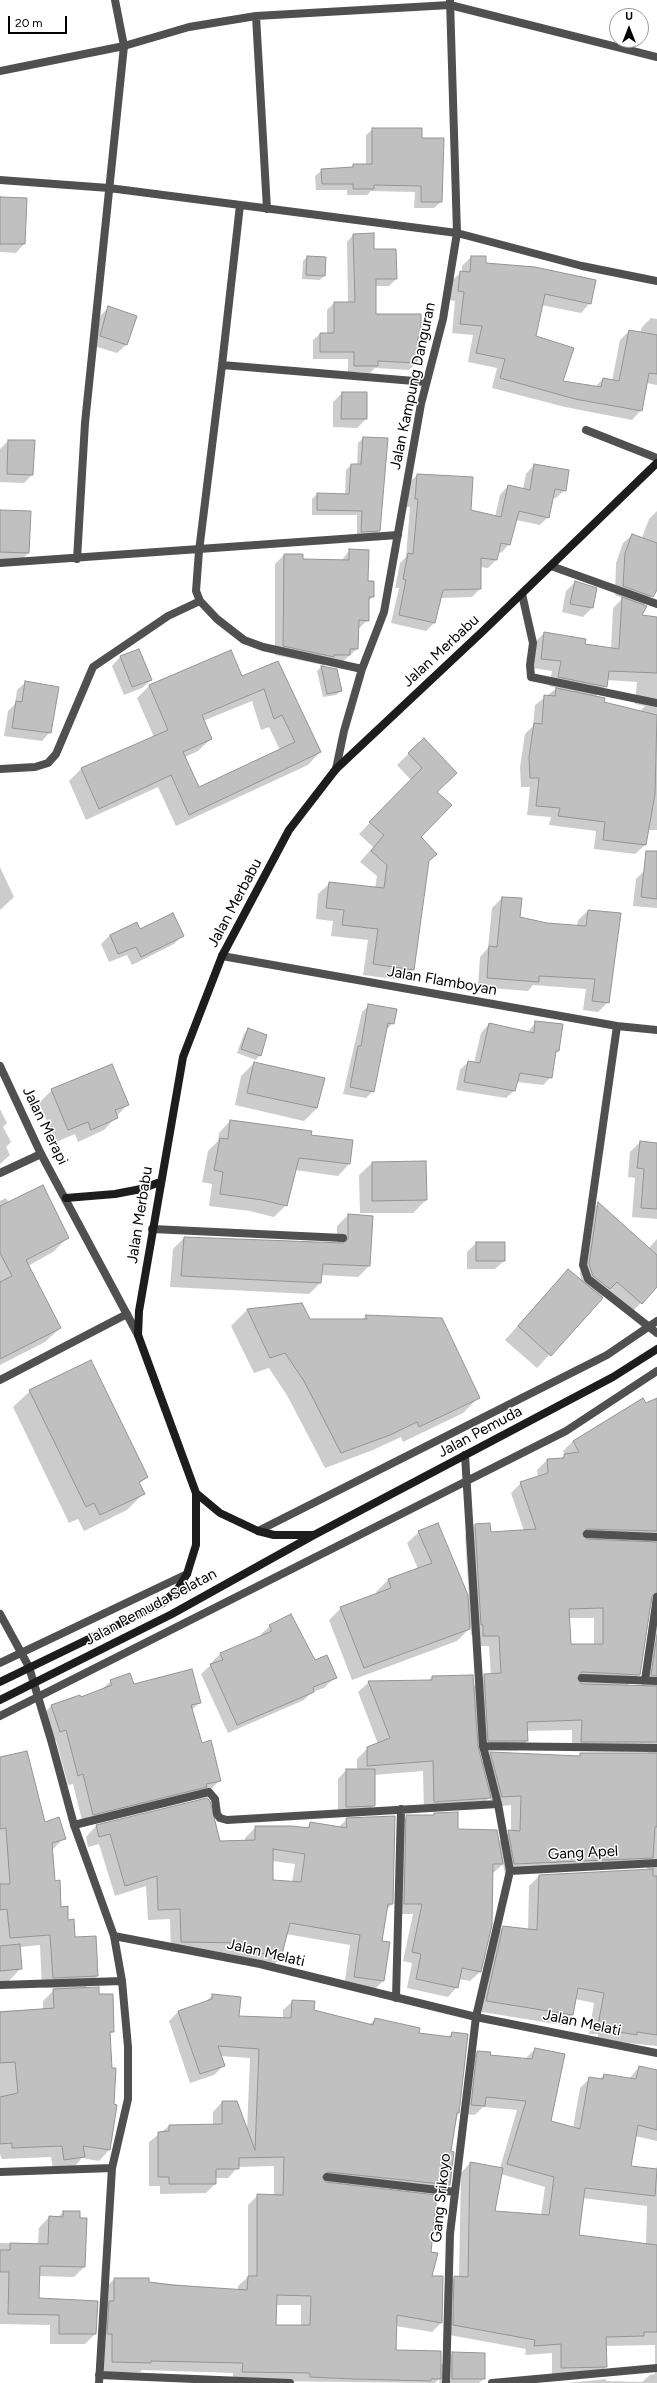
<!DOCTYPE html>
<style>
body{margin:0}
#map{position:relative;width:657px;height:2383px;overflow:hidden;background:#fff;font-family:Figtree,sans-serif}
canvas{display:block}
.north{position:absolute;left:609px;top:8px;width:40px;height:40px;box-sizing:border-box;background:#fff;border:1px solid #999;border-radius:50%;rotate:0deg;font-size:11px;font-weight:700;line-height:16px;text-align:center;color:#000}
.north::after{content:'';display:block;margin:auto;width:14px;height:18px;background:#000;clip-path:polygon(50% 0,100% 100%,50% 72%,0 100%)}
.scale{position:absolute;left:8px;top:16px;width:59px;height:18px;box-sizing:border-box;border:2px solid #000;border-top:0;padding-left:5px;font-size:12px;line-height:14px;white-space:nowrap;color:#000;-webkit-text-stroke:3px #fff;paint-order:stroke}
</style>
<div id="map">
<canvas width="657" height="2383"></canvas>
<div class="north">U</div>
<div class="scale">20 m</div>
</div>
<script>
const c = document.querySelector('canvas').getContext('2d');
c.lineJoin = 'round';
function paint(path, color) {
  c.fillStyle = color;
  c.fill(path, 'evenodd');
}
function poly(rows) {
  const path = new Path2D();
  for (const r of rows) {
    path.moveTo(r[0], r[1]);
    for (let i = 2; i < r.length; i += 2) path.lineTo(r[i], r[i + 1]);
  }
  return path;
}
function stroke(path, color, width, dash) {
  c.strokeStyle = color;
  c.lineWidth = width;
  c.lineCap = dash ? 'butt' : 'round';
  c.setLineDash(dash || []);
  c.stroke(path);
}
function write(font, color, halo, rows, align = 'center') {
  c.font = font + ' Figtree,sans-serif';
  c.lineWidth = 3;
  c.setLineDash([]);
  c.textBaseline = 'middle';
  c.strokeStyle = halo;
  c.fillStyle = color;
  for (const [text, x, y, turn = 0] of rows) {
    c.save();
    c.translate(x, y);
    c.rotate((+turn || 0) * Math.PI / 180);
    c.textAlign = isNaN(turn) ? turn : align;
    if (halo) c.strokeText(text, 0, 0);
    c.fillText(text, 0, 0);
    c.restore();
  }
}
const shadow = poly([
 [373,129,421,139,441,202,434,208,414,208,415,192,371,191,367,195,347,195,347,190,316,190,315,176,322,170,366,165,366,135],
 [0,195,24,244,16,253,0,252],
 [353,235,373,250,395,250,396,279,389,286,375,286,375,315,420,337,417,340,416,363,409,370,375,368,370,373,348,372,348,359,313,359,313,340,320,334,327,334,327,310,334,303,348,303,347,242],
 [307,257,324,276,320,280,302,279,303,261],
 [471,257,590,303,581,313,541,305,535,336,562,381,595,387,603,379,612,381,620,340,629,331,640,333,642,327,651,318,657,319,657,385,646,383,641,410,632,420,565,407,492,388,497,368,468,362,473,335,452,333,455,301,449,300,451,281,462,272,462,266],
 [109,307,135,317,126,345,117,353,91,345,100,316],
 [342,393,366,419,357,428,333,427,333,402],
 [363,438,379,530,374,536,357,537,357,515,312,515,312,499,317,494,345,495,346,470,351,465,357,465,358,443],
 [8,441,32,475,24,483,0,482,0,449],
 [534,465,565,490,556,498,552,498,548,517,540,525,516,520,509,544,501,553,498,552,496,560,488,568,480,567,480,589,472,597,440,598,435,622,426,631,391,623,399,588,395,588,400,563,406,557,410,507,407,507,409,483,417,475,470,510,495,517,500,495,508,486,523,489,526,474],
 [0,511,28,553,20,562,0,565],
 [657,511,657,589,643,606,640,616,657,618,657,830,648,830,645,845,635,854,594,849,596,831,549,825,551,817,527,815,530,787,521,787,520,767,525,734,533,726,535,705,557,688,549,686,552,671,532,668,535,642,544,633,583,645,611,649,613,608,623,598,615,595,616,563,623,543,632,535,642,538,649,519],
 [606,680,637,682,635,704,645,706,639,712,603,703,595,697,606,686],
 [350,550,373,597,368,601,368,620,358,629,357,649,340,664,327,663,323,667,341,691,336,695,323,697,317,671,323,665,275,655,275,564,284,555,302,560,341,561],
 [575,582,596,589,592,608,583,617,562,612,566,591],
 [139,650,151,680,142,688,124,695,112,666,120,657],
 [231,652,242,678,278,662,320,752,308,765,176,826,158,787,86,820,69,781,81,769,154,737,137,698,149,686],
 [252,701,261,730,269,727,280,750,199,788,185,757,198,751,211,739,203,721],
 [26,682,50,732,42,741,4,736,8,711,15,704,17,690],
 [424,739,436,792,419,837,428,862,413,969,402,980,363,975,368,940,331,936,333,921,316,919,318,894,330,883,375,888,377,876,360,862,373,847,359,834,411,780,397,765],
 [0,867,14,897,0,910],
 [645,870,657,872,657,908,633,906,636,879],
 [502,898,519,918,547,924,577,926,578,920,588,911,608,1002,598,1012,583,1010,586,989,533,985,528,991,478,987,480,957,488,948,492,908],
 [137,924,140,930,183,935,174,944,132,965,127,955,109,962,101,944,110,935],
 [369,1005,393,1023,386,1030,373,1091,366,1098,343,1094,362,1012],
 [536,1022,558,1051,555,1054,551,1077,543,1085,517,1082,515,1090,506,1098,456,1090,460,1070,468,1062,474,1063,481,1033,489,1024,527,1033],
 [248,1029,260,1055,256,1060,237,1053,244,1034],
 [254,1063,317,1108,304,1121,235,1105,241,1076],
 [52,1090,128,1104,104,1130,78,1142,75,1134,56,1142,39,1103],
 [0,1109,7,1123,3,1127,11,1142,6,1147,10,1155,0,1164],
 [230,1121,309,1136,349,1164,338,1176,295,1170,286,1205,274,1217,250,1211,209,1206,212,1184,202,1182,208,1151,218,1141,219,1133],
 [640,1142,657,1144,657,1219,632,1217,635,1178,628,1177,630,1152],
 [425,1162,426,1200,413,1213,360,1213,359,1175,372,1163],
 [6,1198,9,1203,68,1237,53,1252,28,1266,60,1328,45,1342,0,1365,0,1201],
 [598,1204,648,1249,657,1239,657,1286,632,1312,608,1291,537,1368,505,1340,556,1283,582,1282,580,1274,588,1213],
 [348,1215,369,1266,358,1277,321,1275,320,1283,309,1294,170,1287,173,1249,184,1238,337,1244,337,1226],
 [476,1243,504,1261,495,1269,467,1269,467,1252],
 [302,1304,309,1320,362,1320,366,1316,479,1397,463,1413,403,1442,401,1437,373,1450,325,1468,288,1397,269,1368,254,1373,231,1326,247,1310],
 [30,1391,147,1477,139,1484,144,1493,127,1510,84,1531,78,1519,69,1523,13,1407],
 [657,1399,657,2046,598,2040,598,2034,589,2034,594,2003,575,1999,572,2015,562,2025,476,2011,493,1937,503,1927,528,1930,529,1886,539,1876,649,1870,646,1867,505,1874,503,1864,492,1874,480,1972,470,1981,459,1979,457,1987,448,1997,407,1988,412,1963,403,1961,413,1914,395,1914,397,1826,407,1816,432,1816,434,1814,457,1830,498,1842,511,1832,511,1805,492,1807,490,1797,479,1808,424,1812,423,1771,374,1775,374,1805,366,1814,338,1816,338,1779,346,1770,357,1770,357,1759,368,1748,378,1744,358,1692,369,1682,428,1681,432,1677,472,1676,473,1687,484,1675,491,1675,489,1646,474,1646,474,1634,471,1635,471,1627,457,1641,352,1680,329,1620,341,1608,377,1595,376,1592,388,1580,418,1569,407,1543,419,1532,437,1524,469,1599,465,1535,475,1525,490,1533,524,1531,511,1493,521,1483,538,1477,537,1470,547,1460,560,1459,565,1455,563,1451,573,1441],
 [650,1600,653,1608,641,1687,627,1686,639,1674],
 [568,1618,594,1618,594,1645,570,1645],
 [572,1730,572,1751,647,1752,649,1754,581,1754,577,1757,491,1753,481,1763,477,1750,517,1751,527,1741,527,1731],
 [270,1626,333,1679,324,1688,312,1692,304,1700,228,1733,201,1674,212,1664,212,1662,220,1654,262,1636,261,1634],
 [111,1681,200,1702,192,1710,201,1744,220,1780,210,1790,83,1824,73,1784,68,1785,56,1740,50,1742,41,1716,51,1706,101,1690],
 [0,1758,44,1823,64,1838,52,1850,54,1882,60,1908,74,1938,97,1976,84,1989,98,1995,113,2031,109,2035,113,2105,116,2106,109,2150,99,2161,82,2158,73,2168,53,2170,51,2157,2,2159,0,2154,0,2011,43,2009,43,2001,56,1988,42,1988,40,1945,20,1947,21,1968,5,1985,0,1986],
 [207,1799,219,1842,245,1841,245,1838,256,1827,305,1829,311,1824,338,1828,347,1819,392,1904,386,1910,381,1942,384,1980,373,1991,344,1987,350,1945,286,1934,280,1958,270,1968,230,1958,232,1954,171,1952,170,1919,148,1920,146,1886,115,1896,99,1844,88,1847,86,1837,96,1826],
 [272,1861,295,1864,292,1882,272,1881],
 [213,1995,238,2017,283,2019,283,2010,293,2001,313,2010,369,2025,375,2019,418,2034,448,2037,452,2033,458,2113,450,2152,453,2152,449,2185,440,2195,373,2187,373,2189,430,2252,431,2277,441,2323,432,2332,396,2326,395,2351,440,2366,453,2353,484,2378,479,2383,439,2383,440,2378,435,2383,266,2381,233,2383,233,2373,142,2370,140,2372,103,2372,104,2289,114,2279,238,2290,238,2286,248,2277,248,2205,258,2195,274,2195,274,2166,238,2167,228,2178,215,2178,215,2184,206,2193,160,2194,160,2186,149,2186,149,2142,169,2126,213,2125,213,2112,222,2102,247,2131,250,2058,220,2056,224,2065,214,2075,190,2083,169,2021,178,2012,205,2002],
 [276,2305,301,2305,301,2326,275,2326],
 [535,2049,550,2121,573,2128,580,2088,590,2078,599,2080,604,2075,629,2079,639,2067,657,2071,657,2141,635,2136,630,2166,656,2170,657,2165,657,2383,567,2383,606,2379,606,2381,642,2382,650,2375,655,2374,655,2345,605,2346,606,2367,596,2376,552,2377,552,2353,525,2355,526,2349,444,2334,445,2287,455,2277,459,2277,461,2173,470,2163,500,2168,517,2110,483,2107,475,2115,462,2114,468,2062,478,2052,489,2056,525,2059],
 [501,2174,545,2187,541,2215,494,2212],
 [582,2198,647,2206,646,2244,578,2236],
 [63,2212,84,2267,74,2277,38,2276,38,2299,95,2334,85,2344,50,2344,50,2325,0,2324,0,2243,38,2244,39,2228,49,2217,57,2218]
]);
const building = poly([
 [372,128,422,128,422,138,444,138,442,202,421,202,421,186,374,185,374,189,353,189,353,184,322,184,321,169,353,167,353,164,372,164,372,128],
 [0,197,27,198,25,244,0,244,0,197],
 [374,233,374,249,396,249,397,279,376,279,376,314,421,314,421,337,418,337,417,363,378,361,378,366,354,366,354,352,320,352,320,333,334,333,334,302,355,302,353,234,374,233],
 [307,256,326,257,325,276,306,275,307,256],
 [471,256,486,256,486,263,535,267,596,280,591,304,545,294,536,336,574,348,563,381,601,387,603,378,619,381,629,330,657,335,657,374,649,373,642,411,575,399,500,378,505,359,476,353,482,326,460,324,464,292,458,291,460,271,470,272,471,256],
 [108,306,137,316,127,345,100,336,108,306],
 [342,392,367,392,367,419,341,419,342,392],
 [363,437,388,438,380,531,361,532,362,511,317,510,317,493,349,494,351,464,361,464,363,437],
 [8,440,35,440,33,475,7,474,8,440],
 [534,464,569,470,566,491,555,489,549,518,519,511,510,545,501,543,497,560,481,558,481,589,443,590,435,623,399,615,406,580,403,579,408,553,413,554,418,499,415,499,417,474,473,477,471,510,501,517,508,485,530,490,534,464],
 [0,510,31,511,29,553,0,552,0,510],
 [632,534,657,543,657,590,653,597,623,586,625,553,632,534],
 [349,549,369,550,368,581,374,581,374,597,369,597,369,621,359,620,358,649,350,649,350,655,334,655,334,657,283,646,284,554,303,554,303,559,349,560,349,549],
 [575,581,597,588,593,608,570,604,575,581],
 [622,597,647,606,642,615,657,617,657,673,609,671,607,687,558,677,561,661,541,659,544,632,586,639,585,644,619,649,622,597],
 [139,649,152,680,132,687,120,656,139,649],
 [231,650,242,676,278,661,321,752,189,815,171,775,99,809,81,768,168,730,149,685,231,650],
 [264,689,274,719,282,715,295,742,199,787,183,752,212,739,202,715,264,689],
 [321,666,337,669,342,691,327,694,321,666],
 [25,681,59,687,51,733,12,728,16,701,22,702,25,681],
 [556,688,605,698,604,702,657,715,655,794,646,845,603,840,605,822,558,816,560,808,536,806,539,778,530,778,529,757,534,723,542,724,544,695,555,696,556,688],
 [424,738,457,773,437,792,452,805,421,837,437,854,429,861,414,970,373,964,378,929,342,925,344,910,326,908,329,882,384,888,387,865,371,851,384,835,369,822,422,768,408,753,424,738],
 [646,851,657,851,657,899,641,897,646,851],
 [502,897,522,898,520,917,547,923,586,926,588,910,621,913,609,1003,592,1001,595,979,539,976,539,982,487,978,489,946,497,947,502,897],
 [173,913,184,936,141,957,136,947,118,954,110,935,137,922,140,929,173,913],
 [368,1004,397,1009,394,1024,388,1023,374,1092,350,1087,358,1046,361,1046,368,1004],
 [535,1021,563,1024,559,1051,556,1051,552,1078,520,1073,515,1091,464,1082,468,1061,480,1063,489,1023,534,1033,535,1021],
 [248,1028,267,1035,261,1056,241,1049,248,1028],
 [254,1062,325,1078,317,1108,247,1093,254,1062],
 [112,1064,129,1105,115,1110,118,1118,91,1130,88,1122,68,1130,51,1089,112,1064],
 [230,1120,312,1131,311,1135,353,1140,350,1164,299,1158,287,1206,262,1200,220,1194,223,1172,214,1170,220,1138,228,1139,230,1120],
 [640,1141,657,1143,657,1209,641,1208,644,1169,637,1168,640,1141],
 [426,1161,427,1200,372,1201,372,1162,426,1161],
 [43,1185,69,1238,26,1260,61,1328,0,1359,0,1282,12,1276,0,1253,0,1206,43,1185],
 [598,1202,657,1255,657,1287,642,1304,617,1282,610,1289,593,1276,589,1264,598,1202],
 [348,1214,373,1216,370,1266,323,1264,321,1283,181,1276,184,1237,343,1243,348,1239,348,1214],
 [476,1242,505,1242,505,1261,476,1261,476,1242],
 [568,1269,603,1298,551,1356,518,1326,568,1269],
 [302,1303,310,1319,367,1319,365,1315,442,1318,480,1398,419,1427,417,1422,390,1435,341,1453,304,1381,285,1353,270,1358,247,1309,302,1303],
 [91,1360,148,1477,139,1482,145,1494,100,1515,94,1503,86,1507,29,1390,91,1360],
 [643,1398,646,1403,657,1398,657,1531,587,1529,582,1534,587,1539,657,1542,657,1592,652,1596,640,1675,582,1672,577,1678,582,1684,657,1686,657,1742,581,1742,582,1720,527,1722,528,1741,488,1741,484,1674,501,1673,499,1636,483,1636,483,1625,481,1625,475,1524,490,1523,491,1532,536,1529,520,1482,548,1473,547,1459,564,1458,564,1454,579,1452,573,1441,643,1398],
 [603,1608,603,1644,571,1644,569,1609,603,1608],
 [438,1523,468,1595,470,1629,364,1668,340,1607,391,1588,388,1579,432,1563,418,1531,438,1523],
 [291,1614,315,1660,327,1655,337,1678,313,1687,314,1692,237,1725,210,1664,223,1660,220,1653,272,1631,269,1625,291,1614],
 [657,1635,657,1676,651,1675,657,1635],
 [192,1669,201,1703,191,1705,202,1743,211,1740,221,1781,206,1784,207,1787,93,1815,83,1774,78,1776,66,1730,60,1732,51,1705,80,1695,81,1697,112,1685,110,1680,130,1673,134,1684,192,1669],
 [473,1675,478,1746,491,1798,434,1802,433,1761,367,1766,367,1747,390,1738,368,1681,432,1680,432,1676,473,1675],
 [27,1751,45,1822,59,1817,66,1839,52,1843,55,1881,60,1880,61,1907,68,1906,68,1920,74,1919,75,1937,96,1936,98,1976,53,1978,50,1935,10,1938,7,1909,0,1910,0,1884,10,1884,6,1828,0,1829,0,1757,27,1751],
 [490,1752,580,1756,580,1753,657,1753,657,1827,655,1827,653,1858,514,1864,508,1830,520,1831,521,1796,502,1797,490,1752],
 [346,1769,375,1769,375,1806,346,1807,346,1769],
 [207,1798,210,1801,220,1841,255,1840,255,1826,292,1826,309,1828,310,1822,347,1828,346,1818,395,1816,393,1904,388,1904,382,1941,390,1942,384,1981,354,1977,360,1935,290,1923,281,1958,240,1948,242,1943,181,1942,180,1909,158,1910,157,1876,125,1886,110,1834,99,1837,96,1825,207,1798],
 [273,1849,305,1854,301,1882,273,1880,273,1849],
 [458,1812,458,1829,497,1830,503,1864,493,1864,492,1925,481,1972,462,1968,458,1988,416,1979,421,1954,412,1952,422,1904,404,1904,406,1815,434,1815,434,1813,458,1812],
 [653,1869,653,1876,657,1876,657,2035,637,2032,637,2035,607,2030,608,2025,598,2025,604,1993,578,1988,573,2015,486,2001,503,1926,537,1930,539,1875,653,1869],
 [20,1944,22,1969,0,1971,0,1946,20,1944],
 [99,1987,99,1994,113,1994,114,2032,110,2032,112,2068,116,2068,114,2104,117,2105,110,2150,83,2146,85,2157,64,2160,62,2146,12,2148,12,2143,0,2144,0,2097,18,2093,15,2062,0,2063,0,2012,54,2008,53,1989,99,1987],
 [212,1994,241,1997,239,2016,291,2018,292,2000,315,2001,314,2010,373,2025,375,2018,420,2028,419,2033,451,2037,452,2032,468,2034,459,2113,457,2113,451,2151,454,2152,450,2185,328,2172,322,2177,326,2182,437,2195,431,2252,438,2253,432,2276,443,2276,442,2323,397,2315,396,2350,441,2351,441,2379,431,2379,431,2381,354,2379,310,2377,310,2373,242,2372,243,2363,151,2361,151,2363,112,2362,112,2334,107,2334,109,2301,114,2301,114,2278,149,2278,149,2282,172,2285,247,2290,248,2276,257,2276,257,2194,283,2195,284,2157,239,2158,239,2169,216,2169,216,2184,169,2184,169,2177,158,2177,158,2132,169,2131,169,2125,222,2124,222,2101,237,2101,255,2150,259,2049,218,2046,225,2066,200,2074,178,2011,212,1999,212,1994],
 [277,2295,311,2296,310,2325,276,2325,277,2295],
 [535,2048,565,2054,551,2121,580,2129,589,2077,603,2079,604,2074,636,2079,639,2066,657,2070,657,2130,638,2125,631,2166,657,2169,655,2196,585,2188,579,2235,657,2245,657,2332,644,2332,644,2336,606,2337,607,2367,561,2368,561,2344,534,2346,535,2340,453,2325,454,2276,468,2277,470,2162,503,2168,495,2211,549,2215,554,2177,507,2164,526,2101,486,2097,485,2106,471,2105,477,2051,491,2052,490,2055,532,2059,535,2048],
 [63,2211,80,2211,80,2218,87,2218,85,2267,40,2266,39,2298,98,2301,96,2334,59,2334,59,2315,8,2314,9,2272,0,2272,0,2250,10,2250,10,2243,48,2244,49,2216,63,2217,63,2211],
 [452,2352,485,2353,485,2379,452,2379,452,2352]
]);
const service = poly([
 [586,430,657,458],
 [0,1380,127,1314],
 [0,1614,29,1667]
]);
const minor = poly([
 [256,16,267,209],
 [0,71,124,46,189,27,256,16,450,5,657,57],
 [0,180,109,188,457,233,582,266,657,281],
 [222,365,240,205],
 [77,559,85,423,124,46,115,0],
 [0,563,398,535],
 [551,566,657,604],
 [522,594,533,643,530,665,531,677,657,703],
 [362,669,263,647,244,640,217,619,200,601,196,591,199,551,222,365,426,382],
 [0,769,35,767,48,763,56,754,93,667,168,616,200,601],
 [336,769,344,731,362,669,384,612,421,404,443,319,457,233,450,0],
 [222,956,617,1026,657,1030],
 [617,1026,583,1265,588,1279,657,1333],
 [0,1173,41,1154],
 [152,1229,343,1238],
 [258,1531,607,1355,657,1321],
 [587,1534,657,1537],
 [0,1663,187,1574],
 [582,1678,657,1681],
 [645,1680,657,1597],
 [0,1716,566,1431,657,1371],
 [483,1746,657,1748],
 [74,1825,209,1792,215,1799,217,1814,220,1818,227,1820,498,1804,483,1746,465,1455],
 [510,1871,657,1863],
 [0,1985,122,1981],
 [396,1998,401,1809],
 [0,2172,112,2168],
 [327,2177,455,2192],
 [99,2375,290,2383],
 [99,2383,112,2168,128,2099,128,2047,122,1981,114,1936],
 [446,2383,450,2234,476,2017,510,1871,498,1804],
 [492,2383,657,2368]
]);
const tertiary = poly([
 [0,1066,41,1154,138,1335],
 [29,1667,51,1740,74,1825,114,1936,260,1964,476,2017,657,2053]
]);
const secondary = poly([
 [66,1198,115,1194,141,1189,160,1182],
 [196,1493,220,1513,258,1531,274,1535,313,1535],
 [0,1682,163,1603,177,1590,187,1574,196,1545,196,1493,138,1335,139,1311,183,1057,222,956,289,830,336,769,483,631,657,463],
 [0,1700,172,1614,314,1535,613,1377,657,1349]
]);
const streetNames = [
 ["Jalan Kampung Danguran",413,386,-78],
 ["Jalan Merbabu",441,651,-43],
 ["Jalan Merbabu",235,903,-62],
 ["Jalan Flamboyan",442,981,10],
 ["Jalan Merapi",45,1126,64],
 ["Jalan Merbabu",140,1215,-81],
 ["Jalan Pemuda",480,1432,-28],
 ["Jalan Pemuda Selatan",151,1607,-28],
 ["Gang Apel",583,1853,-3],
 ["Jalan Melati",266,1953,13],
 ["Jalan Melati",582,2023,12],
 ["Gang Srikoyo",441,2198,-84]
];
paint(shadow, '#0003');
paint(building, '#c0c0c0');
stroke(building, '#949494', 1);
stroke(service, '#505050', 8);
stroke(minor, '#505050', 8);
stroke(tertiary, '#505050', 8);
stroke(secondary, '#1d1d1d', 8);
write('15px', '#000', '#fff', streetNames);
</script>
